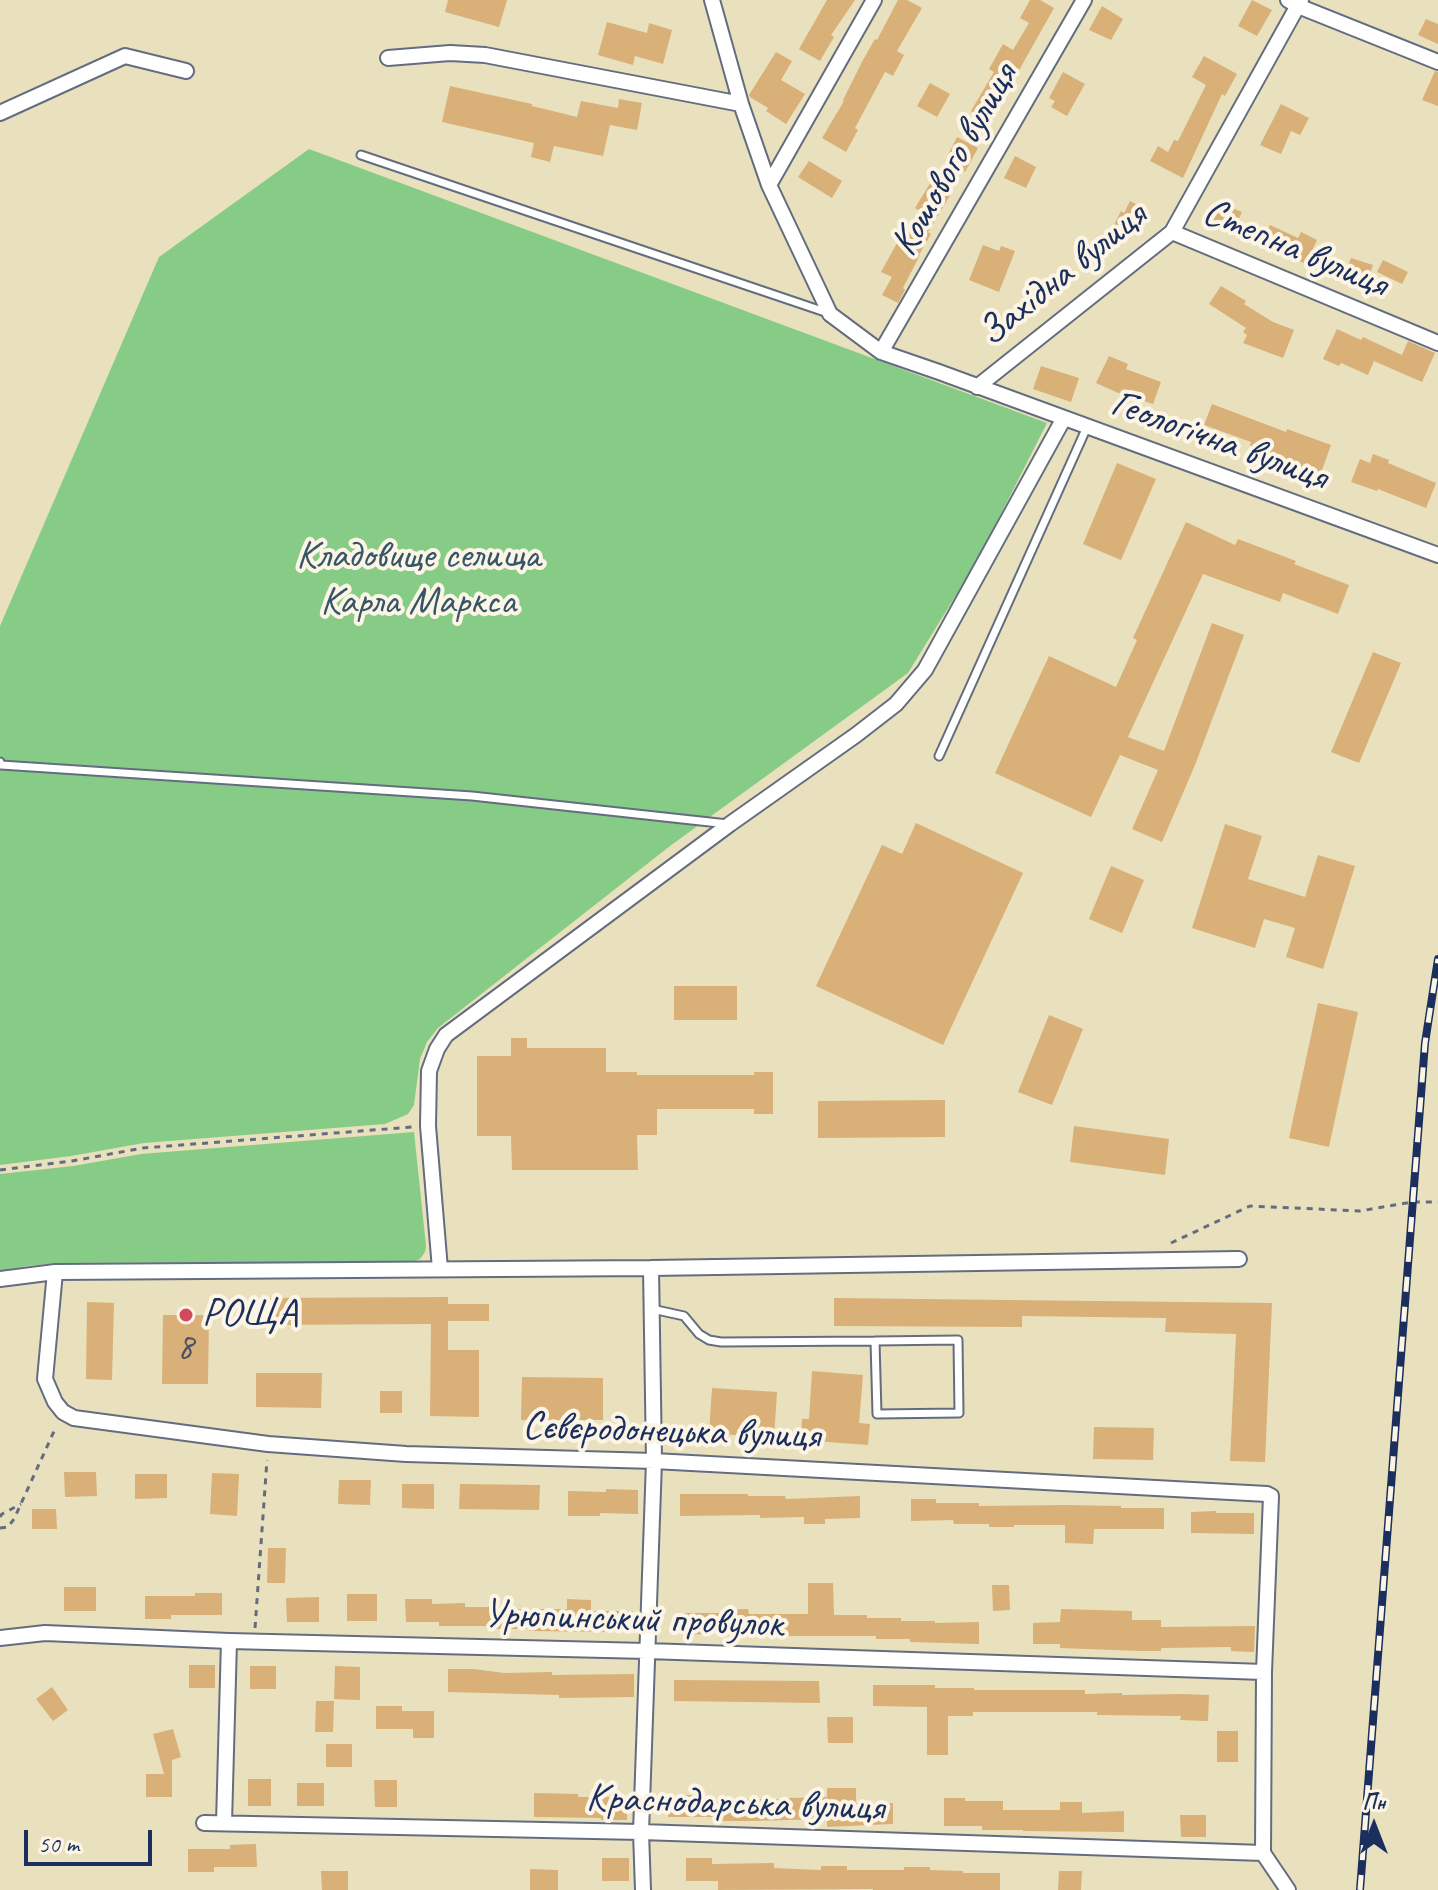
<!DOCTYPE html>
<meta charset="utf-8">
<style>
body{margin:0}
#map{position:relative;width:1438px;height:1890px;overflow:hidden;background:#e9e1bd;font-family:Caveat,sans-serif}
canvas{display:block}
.north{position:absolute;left:1334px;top:1786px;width:80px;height:80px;-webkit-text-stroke:6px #fcf5e5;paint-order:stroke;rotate:0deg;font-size:22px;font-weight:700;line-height:32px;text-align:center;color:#1b2f5e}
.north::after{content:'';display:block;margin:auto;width:28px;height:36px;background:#1b2f5e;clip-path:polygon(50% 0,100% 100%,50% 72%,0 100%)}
.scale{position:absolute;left:24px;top:1830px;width:128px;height:36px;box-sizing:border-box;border:4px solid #1b2f5e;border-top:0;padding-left:10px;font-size:24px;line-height:28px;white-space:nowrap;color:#1b2f5e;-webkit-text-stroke:6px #fcf5e5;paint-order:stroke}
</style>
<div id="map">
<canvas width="1438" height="1890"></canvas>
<div class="north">Пн</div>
<div class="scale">50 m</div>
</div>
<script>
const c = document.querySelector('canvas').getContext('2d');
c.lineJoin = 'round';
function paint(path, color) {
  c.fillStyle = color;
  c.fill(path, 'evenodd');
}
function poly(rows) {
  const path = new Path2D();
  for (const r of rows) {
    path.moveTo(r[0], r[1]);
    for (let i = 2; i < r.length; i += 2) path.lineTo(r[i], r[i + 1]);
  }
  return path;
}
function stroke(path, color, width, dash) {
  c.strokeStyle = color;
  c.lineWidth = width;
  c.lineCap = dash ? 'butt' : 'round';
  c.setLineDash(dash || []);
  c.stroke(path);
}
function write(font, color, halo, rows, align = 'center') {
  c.font = font + ' Caveat,sans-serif';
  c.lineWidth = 8;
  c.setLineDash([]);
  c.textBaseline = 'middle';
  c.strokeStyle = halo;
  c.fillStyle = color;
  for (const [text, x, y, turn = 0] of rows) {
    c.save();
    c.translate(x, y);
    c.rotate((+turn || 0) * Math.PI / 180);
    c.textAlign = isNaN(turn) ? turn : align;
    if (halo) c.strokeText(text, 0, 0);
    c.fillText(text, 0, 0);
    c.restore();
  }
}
const green = poly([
 [309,149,1047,423,977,561,908,673,670,846,438,1028,427,1042,420,1059,414,1105,408,1114,385,1124,144,1143,71,1156,0,1165,0,626,159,257],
 [414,1132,426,1246,425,1252,420,1259,412,1262,56,1263,27,1266,0,1271,0,1174,73,1166,141,1154]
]);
const building = poly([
 [448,0,507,0,499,27,445,12],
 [827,0,855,0,831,35,834,37,820,61,799,49],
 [898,0,907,0,922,8,897,51,904,55,893,76,885,72,855,128,858,130,846,152,822,138,844,101,843,100,863,60,875,39,877,40],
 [1030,0,1040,0,1054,8,990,122,971,111,994,72,989,69,1003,44,1013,50,1029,23,1020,18],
 [1252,0,1272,10,1257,36,1238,26],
 [1102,6,1123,19,1111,40,1089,30],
 [1426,19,1438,24,1438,44,1418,35],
 [607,22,647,33,649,23,672,30,663,64,635,56,633,65,598,55],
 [776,52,792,61,781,80,805,94,786,124,766,111,768,108,750,97,749,95],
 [1204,56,1237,74,1225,96,1222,94,1183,178,1150,161,1158,146,1168,152,1174,140,1178,141,1206,85,1192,77],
 [1435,71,1438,72,1438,106,1422,100],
 [1063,72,1085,84,1067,116,1051,107,1055,101,1049,98],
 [930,83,950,94,937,117,917,106],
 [450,86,532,104,532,106,577,117,581,101,618,108,619,99,642,103,637,130,610,125,603,156,554,146,550,162,531,157,534,143,442,122],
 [1281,104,1309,118,1300,135,1291,131,1281,154,1260,145],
 [957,137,978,148,965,172,945,161],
 [1015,156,1036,167,1026,188,1004,178],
 [809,161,842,181,832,198,798,177],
 [931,182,951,194,928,232,931,234,919,255,920,255,903,288,905,290,898,303,882,295,892,277,881,272,897,243,902,246,922,212,915,208],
 [1130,201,1147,210,1137,231,1128,227,1124,236,1111,231,1121,211,1124,213],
 [1221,203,1242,212,1232,233,1212,224],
 [1270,225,1298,238,1301,232,1317,240,1306,264,1280,252,1279,254,1260,246],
 [983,245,999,251,1001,246,1015,251,999,292,969,280],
 [1351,258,1373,265,1366,286,1344,278],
 [1383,260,1408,272,1402,284,1377,272],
 [1221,286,1246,301,1244,304,1273,322,1294,330,1283,358,1243,343,1247,335,1243,332,1246,328,1209,304],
 [1337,329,1361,340,1363,337,1402,355,1408,341,1435,353,1422,382,1374,361,1368,375,1341,363,1339,366,1323,359],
 [1109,356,1128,364,1126,369,1161,382,1153,404,1116,392,1096,383],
 [1041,366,1079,378,1071,402,1033,389],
 [1212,404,1286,432,1287,429,1331,445,1317,484,1273,468,1277,456,1250,446,1251,442,1204,425],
 [1373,454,1389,460,1388,463,1436,483,1426,508,1378,489,1377,491,1351,482,1360,459,1370,463],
 [1117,463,1156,479,1121,560,1083,544],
 [1186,522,1235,545,1238,539,1296,561,1294,564,1349,585,1338,614,1283,593,1280,602,1203,574,1128,737,1164,751,1212,623,1244,635,1195,765,1162,842,1132,829,1158,770,1120,755,1091,817,995,773,1049,656,1116,687,1137,640,1133,638],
 [1373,652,1401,663,1359,763,1331,752],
 [916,823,1023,873,943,1045,816,986,882,845,902,854],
 [1225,824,1262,836,1248,879,1305,897,1318,855,1355,866,1323,969,1286,957,1295,928,1264,919,1255,948,1192,928],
 [1111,866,1144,880,1122,933,1089,919],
 [674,986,737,986,737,1020,674,1020],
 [1318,1003,1358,1012,1329,1147,1289,1138],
 [1049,1015,1083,1029,1052,1105,1018,1092],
 [511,1038,527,1038,527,1048,606,1048,606,1072,637,1072,637,1075,754,1075,754,1072,773,1072,773,1114,754,1114,754,1109,657,1109,657,1135,637,1135,638,1170,512,1170,511,1136,477,1136,477,1056,511,1056],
 [945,1100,945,1137,818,1138,818,1101],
 [1074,1126,1169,1139,1165,1175,1070,1162],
 [448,1297,448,1304,489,1304,489,1321,448,1321,448,1350,479,1350,479,1417,430,1416,431,1324,262,1325,262,1298],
 [834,1298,1272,1303,1265,1462,1230,1461,1236,1334,1165,1332,1166,1318,1022,1316,1022,1327,834,1326],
 [87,1302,114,1303,112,1380,86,1379],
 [163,1315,209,1315,208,1384,162,1384],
 [812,1371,863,1375,859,1423,870,1424,868,1445,801,1440,802,1419,809,1419],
 [256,1373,322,1373,321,1408,256,1407],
 [522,1377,603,1378,603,1420,521,1420],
 [712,1388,777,1392,774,1438,709,1433],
 [380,1391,402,1391,402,1413,380,1413],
 [1094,1427,1154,1428,1153,1460,1093,1459],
 [64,1472,96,1472,97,1496,65,1497],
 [212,1473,239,1474,237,1516,210,1514],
 [135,1474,167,1474,167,1498,135,1499],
 [339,1480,371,1480,370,1505,338,1504],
 [402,1484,434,1484,434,1509,402,1508],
 [460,1484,540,1485,539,1510,459,1509],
 [606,1489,638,1490,638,1514,600,1513,600,1516,568,1516,568,1491,606,1492],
 [680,1494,748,1494,748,1496,785,1496,786,1499,860,1496,860,1518,825,1519,825,1524,804,1524,804,1517,760,1518,760,1515,680,1516],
 [911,1499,936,1499,936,1503,979,1503,979,1506,1065,1505,1121,1506,1121,1508,1164,1508,1164,1529,1094,1529,1093,1544,1065,1543,1065,1525,1014,1525,1014,1527,989,1527,989,1524,954,1524,953,1520,911,1521],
 [32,1509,56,1509,57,1529,32,1529],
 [1216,1511,1216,1513,1254,1513,1254,1534,1191,1533,1191,1512],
 [268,1548,286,1548,285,1583,267,1583],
 [808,1583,833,1583,834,1615,867,1615,867,1618,901,1618,901,1621,935,1621,935,1623,979,1622,979,1644,910,1642,910,1639,876,1639,876,1636,762,1636,762,1631,706,1632,706,1634,681,1635,680,1613,723,1613,723,1610,748,1609,749,1614,808,1614],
 [992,1585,1009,1585,1010,1610,993,1611],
 [64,1587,96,1587,96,1611,64,1611],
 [195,1593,222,1593,222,1615,171,1615,171,1619,145,1619,145,1596,195,1596],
 [347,1594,377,1594,377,1621,347,1621],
 [319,1597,319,1622,287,1622,286,1598],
 [405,1599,432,1599,432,1604,465,1603,465,1607,513,1607,513,1609,567,1609,567,1599,591,1600,591,1611,633,1611,633,1632,529,1631,529,1629,486,1629,486,1626,439,1626,439,1622,406,1622],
 [1061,1609,1132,1611,1132,1620,1161,1620,1161,1627,1255,1626,1254,1652,1231,1651,1231,1647,1161,1648,1161,1651,1140,1651,1060,1648,1060,1644,1033,1644,1033,1623,1060,1622],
 [189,1665,215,1665,215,1688,189,1688],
 [250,1666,276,1666,276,1689,250,1689],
 [335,1666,360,1667,360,1700,334,1699],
 [448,1669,474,1669,504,1673,552,1672,552,1675,634,1674,634,1697,559,1698,559,1695,448,1692],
 [674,1680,819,1681,820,1703,674,1701],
 [873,1685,935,1685,935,1688,974,1688,974,1690,1085,1690,1085,1694,1122,1693,1122,1695,1182,1694,1209,1695,1208,1721,1180,1720,1181,1716,1097,1715,1097,1712,973,1712,973,1716,948,1716,948,1755,927,1755,927,1707,873,1706],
 [52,1687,68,1710,53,1721,36,1699],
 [316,1701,334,1701,333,1732,315,1732],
 [376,1706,402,1706,402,1711,434,1711,434,1738,413,1738,413,1729,376,1729],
 [827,1717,853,1717,853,1743,828,1743],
 [173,1729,181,1757,172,1760,172,1797,146,1797,146,1774,164,1774,153,1734],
 [1217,1731,1238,1731,1238,1762,1217,1762],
 [326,1744,352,1744,352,1767,326,1767],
 [248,1779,271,1779,271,1806,248,1806],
 [374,1780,397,1780,397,1807,375,1807],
 [297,1783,324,1783,324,1806,297,1806],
 [827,1788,856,1788,856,1803,893,1803,893,1824,827,1827,827,1819,750,1821,718,1821,718,1817,668,1817,668,1796,693,1795,693,1799,788,1799,788,1798,827,1797],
 [534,1793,578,1794,578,1797,627,1797,627,1820,601,1820,601,1818,534,1817],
 [944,1798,965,1798,965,1801,1003,1801,1003,1810,1060,1810,1060,1802,1082,1802,1082,1813,1124,1811,1124,1832,1023,1831,1023,1830,982,1830,982,1826,944,1826],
 [1180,1815,1206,1815,1206,1837,1181,1837],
 [256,1844,257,1867,214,1867,214,1872,188,1872,188,1849,230,1849,230,1845],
 [602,1858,629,1858,629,1881,602,1881],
 [686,1858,712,1858,712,1864,774,1863,774,1868,821,1870,821,1866,847,1866,847,1870,904,1870,904,1867,930,1867,930,1870,963,1871,963,1873,1000,1873,1000,1890,873,1890,873,1889,718,1890,718,1881,686,1881],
 [530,1869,558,1870,558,1890,530,1890],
 [321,1871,348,1871,348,1890,322,1890],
 [1059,1871,1082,1871,1081,1890,1058,1890]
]);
const path = poly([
 [0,1170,72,1161,143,1148,412,1127],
 [1171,1243,1250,1206,1360,1211,1412,1202,1438,1202],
 [0,1517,2,1514,21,1504],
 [0,1528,8,1527,14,1519,56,1427],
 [255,1628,267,1460]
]);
const service = poly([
 [361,155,828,313],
 [939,756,1087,427],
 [0,762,1,765,472,796,728,824],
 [652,1309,684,1316,699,1334,709,1340,721,1342,875,1341,958,1340,959,1413,877,1414,875,1341]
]);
const minor = poly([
 [712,0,741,104,769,185,830,314,881,352,939,372,1438,555],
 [1288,0,1298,6,1438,62],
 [388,58,450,53,485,55,741,104],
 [0,113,125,56,186,71],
 [769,185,874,0],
 [1172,232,1438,343],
 [881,352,1084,0],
 [977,387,1172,232,1301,0],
 [440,1269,428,1126,429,1071,437,1049,446,1035,730,824,856,735,896,704,925,670,1064,418],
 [55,1272,45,1379,55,1402,63,1412,74,1418,268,1444,406,1454,654,1461,1267,1494,1271,1496,1264,1672,1263,1853,1288,1890],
 [0,1279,55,1272,651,1268,1239,1259],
 [0,1638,45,1633,229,1641,647,1651,1264,1672],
 [204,1823,641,1832,1263,1853],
 [224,1823,229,1641],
 [643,1890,641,1832,654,1461,651,1268]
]);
const rail = poly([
 [1360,1890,1425,1043,1438,959]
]);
const markers = [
 [186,1315,8,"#d1495b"]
];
const numberNames = [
 ["8",185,1349]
];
const streetNames = [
 ["Кошового вулиця",955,160,-60],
 ["Степна вулиця",1295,249,23],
 ["Західна вулиця",1063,275,-39],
 ["Геологічна вулиця",1219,441,20],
 ["Сєвєродонецька вулиця",671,1432,2],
 ["Урюпинський провулок",633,1620,2],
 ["Краснодарська вулиця",735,1804,2]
];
const parkNames = [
 ["Кладовище селища",418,557],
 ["Карла Маркса",418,603]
];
const poiNames = [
 ["РОЩА",202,1315]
];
paint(green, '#87cc86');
paint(building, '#d8b078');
stroke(service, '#636d7f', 11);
stroke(minor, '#636d7f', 18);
stroke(path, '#636d7f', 3, [6, 6]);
stroke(service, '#fff', 7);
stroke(minor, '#fff', 14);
stroke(rail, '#1b2f5e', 8);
stroke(rail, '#fcf5e5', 5, [15]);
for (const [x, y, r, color] of markers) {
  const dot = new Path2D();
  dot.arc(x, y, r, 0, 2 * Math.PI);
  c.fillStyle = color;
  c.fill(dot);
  stroke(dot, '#fcf5e5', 3);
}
write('36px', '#4a4f64', null, numberNames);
write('40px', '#1b2f5e', '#fcf5e5', streetNames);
write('40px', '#365668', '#fcf5e5', parkNames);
write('40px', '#1b2f5e', '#fcf5e5', poiNames, 'left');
</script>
